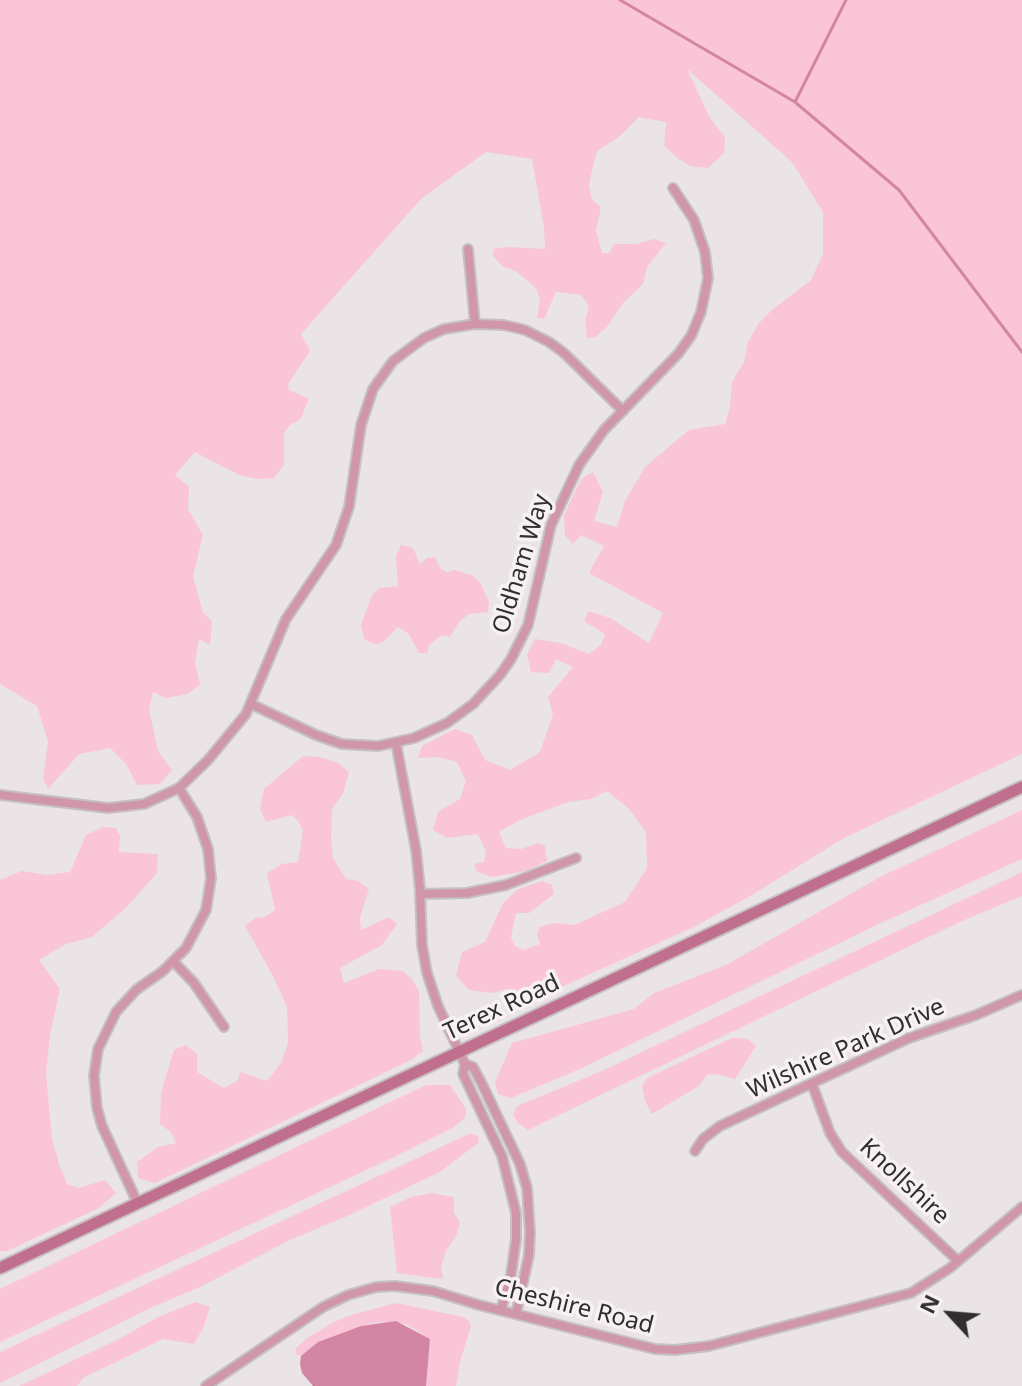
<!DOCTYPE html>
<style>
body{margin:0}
#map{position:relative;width:1022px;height:1386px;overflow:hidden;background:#ebe4e6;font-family:"Noto Sans",sans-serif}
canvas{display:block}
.north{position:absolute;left:910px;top:1274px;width:80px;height:80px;-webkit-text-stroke:6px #f8f1f3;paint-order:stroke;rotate:296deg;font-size:22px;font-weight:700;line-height:32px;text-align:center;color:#302e2e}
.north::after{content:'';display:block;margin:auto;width:28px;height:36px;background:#302e2e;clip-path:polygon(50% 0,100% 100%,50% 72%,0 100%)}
</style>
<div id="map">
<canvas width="1022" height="1386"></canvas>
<div class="north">N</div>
</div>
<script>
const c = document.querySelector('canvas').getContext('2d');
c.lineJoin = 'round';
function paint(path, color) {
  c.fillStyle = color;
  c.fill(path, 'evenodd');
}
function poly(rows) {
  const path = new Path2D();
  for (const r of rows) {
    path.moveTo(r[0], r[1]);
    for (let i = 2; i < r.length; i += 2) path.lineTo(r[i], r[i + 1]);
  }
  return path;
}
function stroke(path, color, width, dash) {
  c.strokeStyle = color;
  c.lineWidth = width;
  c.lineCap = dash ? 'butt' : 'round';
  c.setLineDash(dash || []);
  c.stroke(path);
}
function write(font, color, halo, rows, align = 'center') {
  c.font = font + ' "Noto Sans",sans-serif';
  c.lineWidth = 7;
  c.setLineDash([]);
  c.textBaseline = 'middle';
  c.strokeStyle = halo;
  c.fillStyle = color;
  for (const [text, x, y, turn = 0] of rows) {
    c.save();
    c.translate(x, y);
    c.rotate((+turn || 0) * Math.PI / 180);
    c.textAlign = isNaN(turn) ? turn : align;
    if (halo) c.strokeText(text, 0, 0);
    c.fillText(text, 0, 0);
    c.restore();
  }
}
const green = poly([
 [0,0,1022,0,1022,754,842,839,752,895,694,927,526,1003,520,995,508,989,492,993,469,990,456,976,462,952,485,942,503,903,518,889,542,881,552,885,554,894,529,913,516,913,511,937,515,946,523,950,540,944,537,934,540,927,554,923,574,925,625,902,647,868,646,832,628,808,607,791,591,799,568,802,520,820,499,832,506,848,521,849,538,843,545,846,547,861,526,871,491,877,476,871,474,864,484,862,486,852,478,834,447,838,433,830,438,812,460,799,466,781,457,762,438,757,418,758,422,746,455,729,472,735,485,760,510,770,540,752,553,714,548,697,573,667,556,659,549,673,531,672,527,654,535,639,561,643,589,654,601,645,605,634,584,621,588,611,610,618,649,643,663,613,589,573,604,546,581,535,573,544,565,535,564,515,571,500,581,479,593,472,603,492,594,521,617,527,625,501,645,467,689,430,725,424,730,407,732,382,744,362,748,342,759,323,772,310,811,280,823,254,823,212,792,162,687,69,710,118,725,137,724,153,708,168,690,166,676,157,664,145,666,122,639,117,619,137,597,151,589,184,592,200,601,207,596,231,602,253,609,253,614,244,637,244,654,239,666,243,647,267,643,284,623,303,607,327,595,337,587,338,585,321,589,306,581,295,556,292,544,319,537,318,540,299,536,288,517,272,502,266,493,256,494,249,508,247,545,249,544,227,532,159,486,152,421,199,301,334,310,351,288,384,289,390,309,399,300,420,291,424,284,433,284,465,274,478,257,479,239,475,195,452,175,475,189,487,188,509,203,535,193,576,203,613,212,621,210,645,199,639,195,663,200,685,187,694,166,698,153,692,149,709,158,751,172,770,160,784,137,785,126,764,110,748,79,754,48,789,43,778,48,742,37,706,0,684],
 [401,545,413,548,420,564,427,558,435,557,441,569,447,572,455,570,471,575,480,582,489,602,488,612,469,614,459,622,450,637,442,635,429,645,427,653,419,653,408,633,398,627,382,643,374,644,364,639,361,625,372,595,379,588,398,586,396,556],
 [303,756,320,757,338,763,349,772,343,793,332,809,331,839,333,858,346,879,358,881,369,889,360,918,361,930,389,917,397,924,382,945,340,968,344,983,379,969,403,971,412,979,419,991,420,1037,423,1051,411,1060,155,1183,138,1178,137,1162,158,1147,176,1143,171,1132,160,1124,161,1092,174,1050,186,1045,197,1054,197,1072,224,1088,238,1080,240,1072,267,1081,281,1063,288,1043,287,1007,274,978,245,926,255,918,265,917,275,910,267,873,282,864,298,862,303,830,298,821,292,815,266,822,260,809,264,789],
 [1022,810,1022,859,879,924,582,1068,511,1098,498,1094,495,1082,512,1043,634,1009,654,993,726,965,880,877],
 [103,827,116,828,120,836,119,852,158,854,157,873,127,907,92,937,66,944,39,960,60,989,50,1035,46,1074,52,1139,60,1167,67,1184,78,1188,105,1180,116,1193,99,1208,7,1251,0,1251,0,880,22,871,47,875,70,872,86,835],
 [1022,872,1022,896,962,921,528,1130,518,1123,513,1115,517,1106,602,1071],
 [732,1038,747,1039,756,1046,735,1079,716,1074,707,1075,699,1086,652,1114,645,1101,642,1086,647,1078],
 [426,1085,450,1085,466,1109,465,1118,454,1127,394,1157,0,1342,0,1289],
 [471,1133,479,1137,478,1143,440,1172,345,1217,292,1239,200,1287,148,1309,0,1383,0,1352],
 [431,1193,454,1197,454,1213,460,1222,457,1234,446,1251,441,1267,443,1279,397,1273,390,1207,411,1197],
 [195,1302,210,1307,204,1326,194,1344,163,1339,83,1378,77,1386,19,1386,119,1339,156,1318],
 [396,1303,463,1317,469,1321,471,1326,460,1362,456,1386,426,1386,430,1339,406,1324,379,1322,361,1326,318,1342,301,1356,296,1354,296,1348,307,1338,334,1322,354,1314]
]);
const water = poly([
 [396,1321,430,1339,426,1386,313,1386,302,1373,300,1364,301,1356,318,1342,361,1326]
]);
const stream = poly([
 [620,0,795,102,899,190,1022,352],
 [795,102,846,0]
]);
const minor = poly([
 [468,249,475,324],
 [251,704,316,735,342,744,378,746,414,738,447,723,473,704,500,675,511,659,528,625,551,525,579,465,604,430,678,354,691,336,701,312,708,278,705,252,694,220,673,188],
 [396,743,416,850,420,889,422,945,427,973,438,1006,465,1064,463,1074,502,1156,516,1213,516,1239,511,1275,501,1310],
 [0,795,108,808,144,804,179,788,208,760,246,714,286,619,336,545,349,507,361,425,373,389,393,361,424,338,444,329,475,324,504,325,525,330,549,342,564,353,623,411],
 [420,894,467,893,506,885,576,858],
 [173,961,194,983,224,1027],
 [465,1064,473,1067,482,1084,520,1164,527,1188,530,1232,529,1255,516,1314],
 [812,1084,830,1133,842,1152,958,1261],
 [695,1151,703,1139,720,1126,909,1038,976,1015,1022,995],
 [138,1204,102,1126,97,1108,94,1076,98,1049,116,1012,136,990,163,971,186,948,206,910,211,878,208,849,197,817,179,788],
 [206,1386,323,1307,348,1295,376,1287,395,1286,433,1291,479,1305,655,1349,675,1350,709,1346,911,1293,950,1268,1022,1207]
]);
const secondary = poly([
 [0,1268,1022,787]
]);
const streetNames = [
 ["Oldham Way",522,564,-73],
 ["Terex Road",502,1008,-25],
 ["Wilshire Park Drive",846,1049,-24],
 ["Knollshire",904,1182,43],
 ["Cheshire Road",574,1307,14]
];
paint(green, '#f9c5d7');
paint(water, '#d386a3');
stroke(stream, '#d386a3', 3);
stroke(minor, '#c6c0c1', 12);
stroke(secondary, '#c6c0c1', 15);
stroke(minor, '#d097ab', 8);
stroke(secondary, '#c16f8f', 11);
write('24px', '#302e2e', '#f8f1f3', streetNames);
</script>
